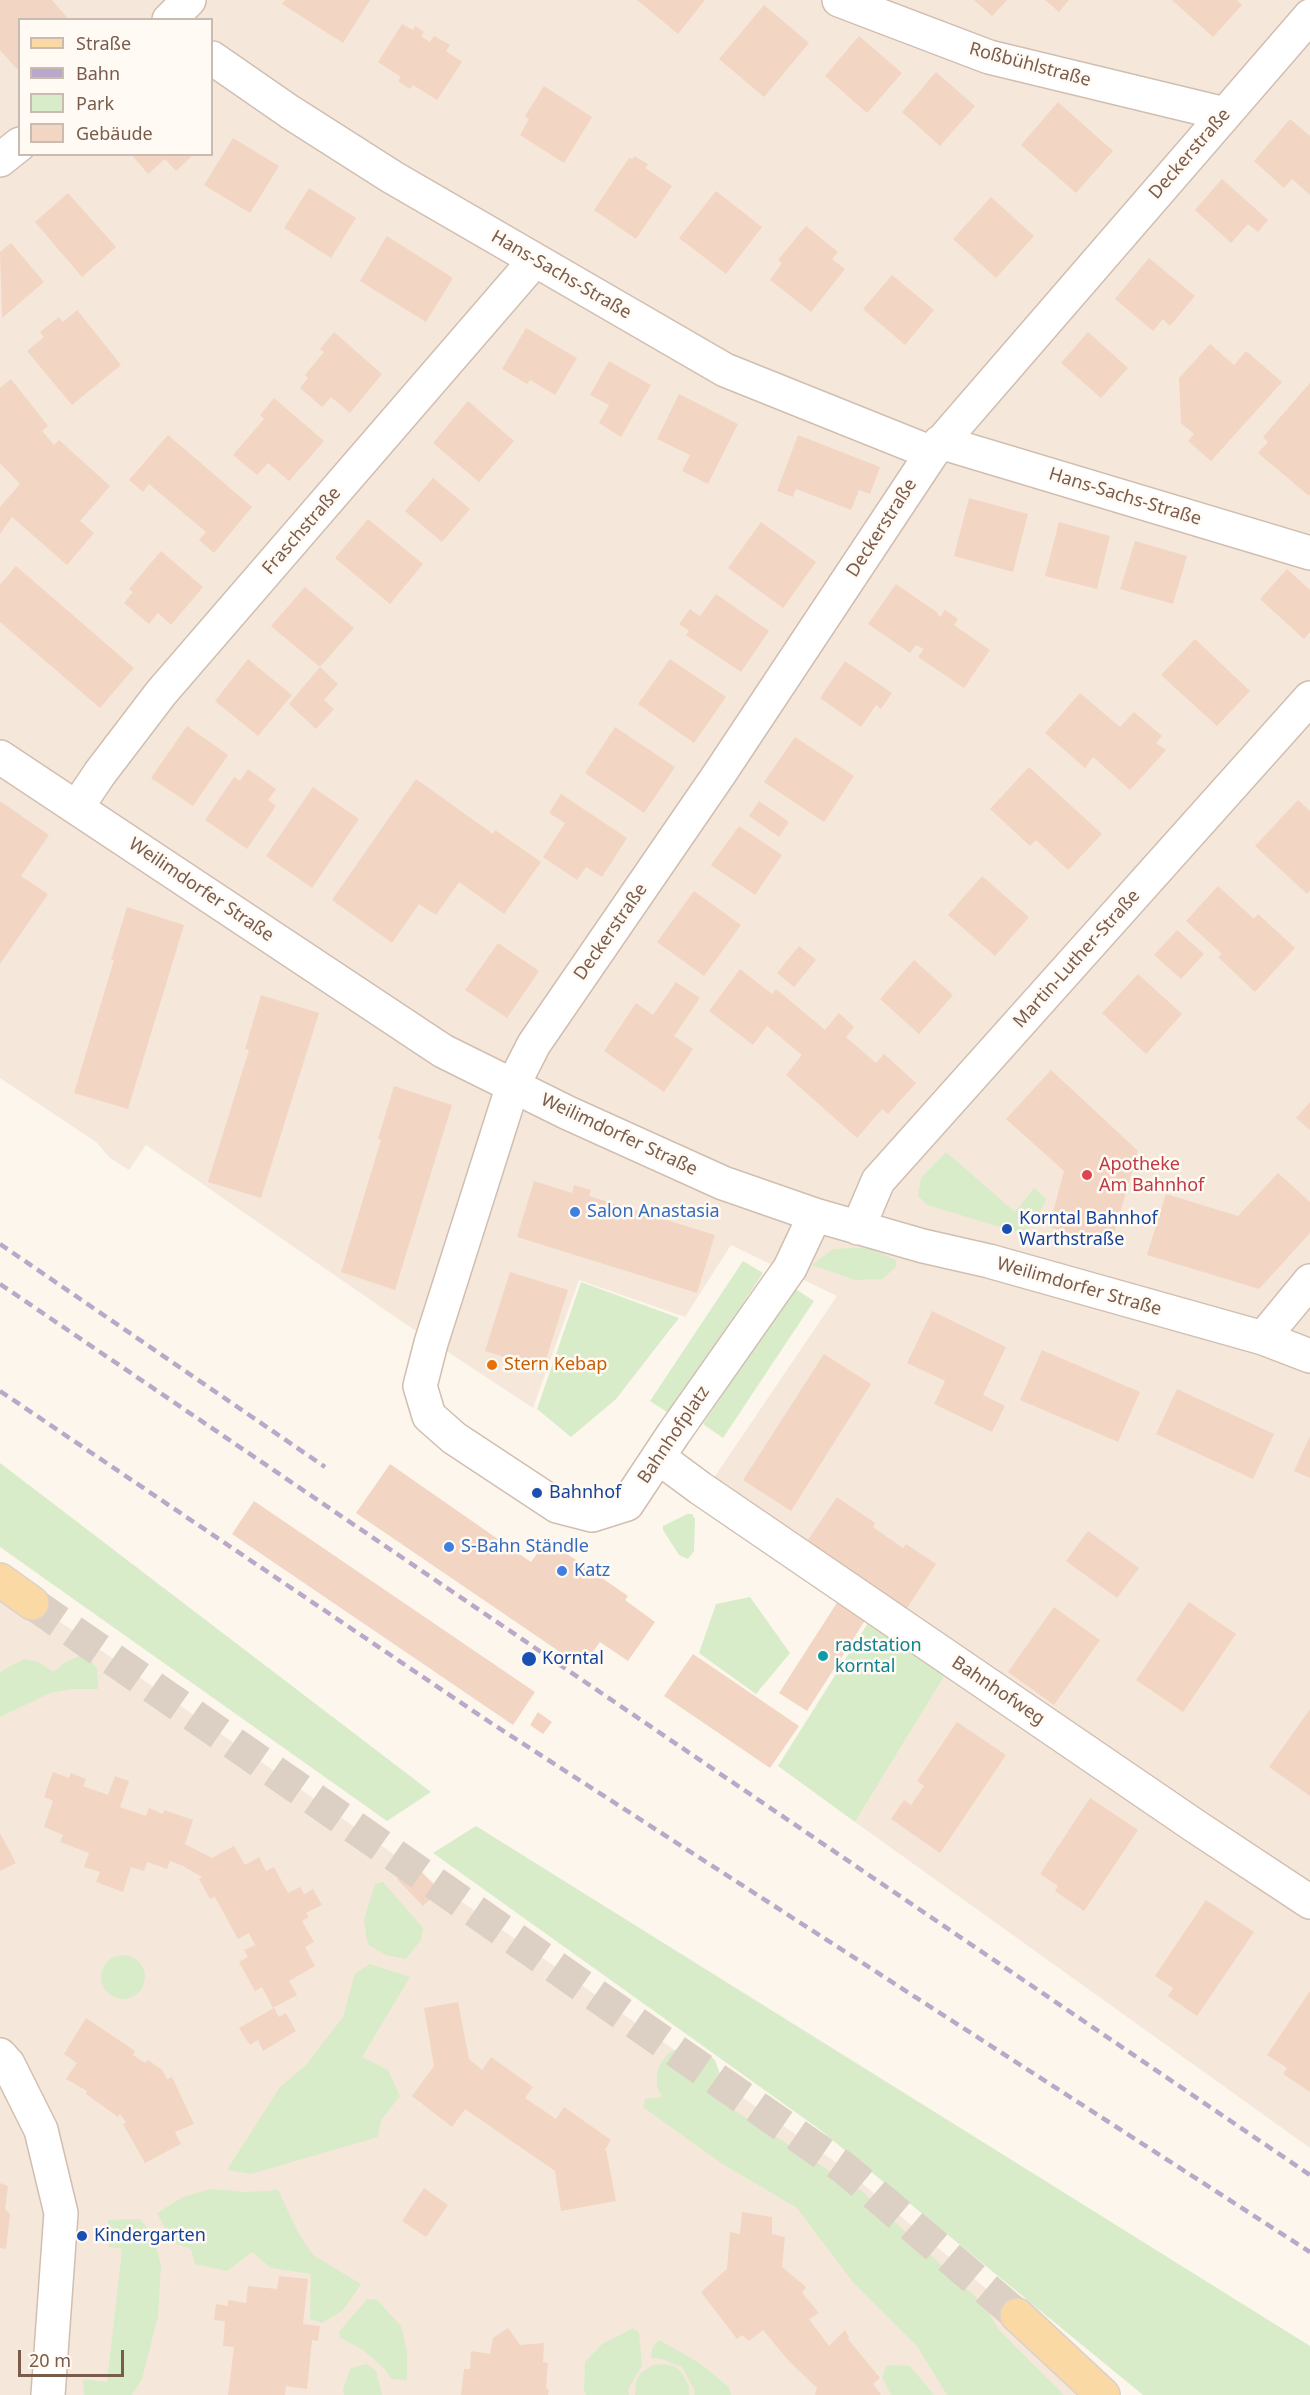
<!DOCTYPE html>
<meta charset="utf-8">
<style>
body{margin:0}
#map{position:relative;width:1310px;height:2395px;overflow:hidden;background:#fdf6ec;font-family:"Noto Sans",sans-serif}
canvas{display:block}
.legend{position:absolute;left:18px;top:18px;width:195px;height:138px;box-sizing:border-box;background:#fffaf3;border:2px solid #cabbb1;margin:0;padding:8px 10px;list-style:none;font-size:18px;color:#7a5c4d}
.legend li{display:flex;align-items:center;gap:12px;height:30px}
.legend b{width:30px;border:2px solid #cabbb1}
.scale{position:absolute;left:18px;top:2350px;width:106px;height:27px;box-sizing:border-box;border:3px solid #7a5c4d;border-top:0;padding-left:8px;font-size:18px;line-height:21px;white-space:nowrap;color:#7a5c4d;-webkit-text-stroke:4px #fffaf3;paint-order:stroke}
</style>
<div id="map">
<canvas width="1310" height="2395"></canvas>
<ul class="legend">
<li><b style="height:8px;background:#fbd9a5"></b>Straße</li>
<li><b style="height:8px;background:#b9a8c9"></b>Bahn</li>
<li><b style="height:16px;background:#d8ecc9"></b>Park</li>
<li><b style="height:16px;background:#f3d5c3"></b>Gebäude</li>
</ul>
<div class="scale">20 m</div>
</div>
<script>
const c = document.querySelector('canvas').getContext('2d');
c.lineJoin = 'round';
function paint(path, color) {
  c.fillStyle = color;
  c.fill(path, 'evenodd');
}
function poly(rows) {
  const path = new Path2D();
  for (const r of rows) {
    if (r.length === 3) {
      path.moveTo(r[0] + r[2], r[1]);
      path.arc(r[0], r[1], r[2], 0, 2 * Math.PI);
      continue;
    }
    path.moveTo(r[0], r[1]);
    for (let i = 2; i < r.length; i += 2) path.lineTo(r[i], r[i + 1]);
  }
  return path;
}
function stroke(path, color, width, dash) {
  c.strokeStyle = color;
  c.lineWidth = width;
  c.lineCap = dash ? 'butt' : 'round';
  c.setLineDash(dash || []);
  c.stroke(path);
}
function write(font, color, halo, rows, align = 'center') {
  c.font = font + ' "Noto Sans",sans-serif';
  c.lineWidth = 5;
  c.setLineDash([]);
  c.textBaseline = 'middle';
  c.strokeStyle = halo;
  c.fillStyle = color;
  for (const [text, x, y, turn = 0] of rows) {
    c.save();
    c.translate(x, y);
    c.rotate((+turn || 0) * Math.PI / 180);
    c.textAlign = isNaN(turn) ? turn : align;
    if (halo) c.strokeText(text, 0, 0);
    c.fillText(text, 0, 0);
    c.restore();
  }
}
const residential = poly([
 [0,0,1310,0,1310,2148,855,1822,958,1654,709,1485,837,1296,731,1245,685,1317,579,1280,533,1408,404,1323,146,1145,129,1170,110,1158,96,1142,0,1078],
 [20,20,212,20,212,154,20,154],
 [0,1580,844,2168,1017,2315,1103,2395,0,2395]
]);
const green = poly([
 [946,1152,1015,1212,1034,1188,1046,1199,1034,1225,1020,1233,927,1205,918,1196,921,1178],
 [867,1247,896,1260,896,1267,882,1279,855,1280,812,1265,833,1249],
 [743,1261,763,1273,670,1414,650,1401],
 [581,1282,679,1318,616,1399,571,1437,537,1409],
 [794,1288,814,1301,723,1438,703,1424],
 [0,1463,431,1792,387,1821,0,1547],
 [687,1514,692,1514,695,1519,694,1551,688,1559,679,1555,663,1530,663,1526],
 [750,1597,790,1653,756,1694,699,1653,716,1604],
 [873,1615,958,1654,855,1822,778,1766],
 [80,1656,89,1659,97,1668,98,1689,71,1689,50,1693,0,1717,0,1673,3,1670,25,1659,38,1662,54,1672,65,1662],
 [476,1826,1310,2346,1310,2395,1143,2395,819,2129,433,1853],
 [383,1882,423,1928,421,1940,406,1959,386,1955,370,1946,367,1942,364,1919,375,1884],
 [123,1977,22],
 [370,1964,410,1977,362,2057,388,2070,400,2096,381,2120,378,2137,251,2174,227,2170,280,2087,306,2065,343,2017,355,1973],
 [691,2046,707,2053,715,2060,721,2077,720,2088,715,2098,863,2192,984,2305,999,2330,1064,2395,947,2395,917,2346,852,2281,797,2208,721,2163,643,2107,645,2099,662,2097,657,2087,657,2072,662,2061,669,2053,679,2048],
 [210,2189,247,2192,278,2190,298,2232,313,2255,361,2284,343,2310,322,2323,310,2319,311,2274,271,2268,252,2252,227,2271,195,2264,191,2249,173,2243,157,2213,183,2197],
 [140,2219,153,2235,161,2265,158,2316,142,2379,132,2395,84,2395,83,2379,107,2382,122,2249,109,2247,108,2220],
 [367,2299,377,2300,401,2326,407,2351,407,2380,391,2379,386,2370,362,2349,340,2338,339,2332],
 [633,2328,639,2333,642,2365,628,2390,629,2395,586,2395,584,2391,585,2362,602,2344],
 [659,2340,698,2362,729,2387,731,2395,694,2395,695,2391,682,2367,662,2359,651,2358,653,2346],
 [367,2364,376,2371,382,2395,344,2395,343,2389,351,2368],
 [663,2364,675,2367,682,2373,689,2386,689,2395,635,2395,636,2381,641,2373,653,2365],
 [887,2365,910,2366,934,2395,891,2395,882,2377]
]);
const building = poly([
 [0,0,52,0,69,20,20,20,20,66,17,69,0,50],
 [285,0,370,0,343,43,282,4],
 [637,0,705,0,678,34],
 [974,0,1007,0,992,16],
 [1045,0,1069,0,1059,12],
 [1172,0,1237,0,1242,5,1213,37],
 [764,5,809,43,764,97,719,59],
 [402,24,413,30,415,26,424,32,421,36,430,42,434,36,450,45,446,51,462,62,437,100,413,85,410,89,398,81,401,77,378,62],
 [859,36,902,73,867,113,825,76],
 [936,72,975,106,940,146,902,112],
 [544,86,592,117,564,163,520,135,529,119,525,116],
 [1058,102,1113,151,1076,193,1021,145],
 [1290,119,1310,136,1310,195,1292,179,1284,188,1254,161],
 [233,138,279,166,250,213,204,185],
 [131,154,194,154,176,171,165,159,148,174],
 [634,156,648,164,645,168,672,186,636,239,594,210,629,158,633,159],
 [1222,179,1268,220,1258,232,1248,224,1231,243,1195,210],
 [309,188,356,218,331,258,284,228],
 [716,191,762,227,726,274,679,238],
 [68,193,116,247,82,277,35,222],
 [991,197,1034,236,996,278,953,239],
 [806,226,838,252,832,259,845,269,811,312,770,280,782,263,778,260],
 [387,236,453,278,426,322,360,281],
 [11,243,44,282,2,318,0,252],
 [1149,258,1195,296,1170,326,1163,319,1153,331,1115,299],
 [892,275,934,310,905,345,863,309],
 [77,310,121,365,72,405,27,351,44,337,40,332,59,317,63,322],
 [526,328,577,358,555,395,530,380,527,384,502,369],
 [334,332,382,374,350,413,331,397,322,407,300,388,308,378,305,375,324,352,320,349],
 [1088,332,1128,368,1101,398,1061,363],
 [1210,344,1234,365,1246,351,1282,382,1211,461,1188,441,1194,434,1181,423,1179,378],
 [609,361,651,385,621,437,599,423,609,405,590,395],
 [11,379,48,426,42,431,54,445,59,440,110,486,80,521,94,533,67,565,12,517,0,534,0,507,20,484,0,463,0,388],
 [1310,383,1310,494,1309,496,1258,453,1268,442,1263,437],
 [679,394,738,424,708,484,682,471,690,455,657,439],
 [274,398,324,441,289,481,268,463,257,475,233,455,264,419,260,415],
 [468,401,514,441,479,482,433,443],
 [168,435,252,507,214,553,199,540,206,532,149,484,143,492,129,480],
 [798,435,880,467,870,494,859,490,851,510,796,489,793,497,777,491],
 [433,478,470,509,442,542,405,511],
 [969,498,1028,514,1013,572,954,556],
 [368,519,423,564,390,604,335,558],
 [761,522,816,562,783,608,728,568],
 [1059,522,1110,536,1097,589,1045,576],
 [1135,541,1187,556,1173,604,1120,589],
 [161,551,203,587,171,625,158,613,149,624,124,603,133,592,129,589],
 [16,566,134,668,100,708,0,622,0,585],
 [1287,569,1310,590,1310,632,1304,639,1260,599],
 [896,584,938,613,937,614,940,617,945,610,958,619,954,625,990,650,964,688,918,657,924,649,916,645,910,653,868,624],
 [305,587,354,628,320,667,271,626],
 [716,594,769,631,741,672,686,635,689,631,679,624,690,609,700,616],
 [1195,639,1250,691,1217,726,1161,675],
 [248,659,292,695,258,736,215,701],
 [670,659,726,697,694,743,638,704],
 [845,661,892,693,881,709,876,705,861,727,820,698],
 [320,667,338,684,324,700,334,709,316,729,289,704],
 [1080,693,1120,727,1134,712,1162,736,1156,743,1166,750,1130,790,1093,757,1085,768,1045,733],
 [187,726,228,755,193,806,151,778],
 [615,727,675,767,644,813,585,773],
 [795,737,854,776,824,822,764,782],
 [1029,767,1102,834,1068,870,1036,840,1030,846,990,809],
 [248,769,276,789,268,800,276,806,247,849,205,820,234,777,240,781],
 [416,779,493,834,495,830,541,862,504,914,459,882,436,915,419,904,392,943,332,900],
 [313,787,359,819,312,888,266,856],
 [561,794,627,838,602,877,586,867,577,880,543,857,565,823,549,813],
 [1298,800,1310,811,1310,891,1307,894,1255,846],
 [0,801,49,835,21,876,48,894,0,964],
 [759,801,789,822,779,837,749,816],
 [739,826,782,855,755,895,711,865],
 [982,876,1029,917,995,956,948,915],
 [1218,886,1254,919,1258,914,1295,948,1255,992,1218,957,1222,954,1186,921],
 [694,891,741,925,704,976,657,942],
 [127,907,184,925,128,1109,74,1093,114,960,111,960],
 [1177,930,1204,954,1181,979,1154,955],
 [498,943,539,971,507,1018,465,990],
 [799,946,816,960,794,987,777,973],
 [914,960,953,995,919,1034,880,999],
 [740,969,772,994,776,989,825,1030,839,1013,854,1027,846,1037,876,1063,884,1054,916,1083,888,1114,882,1109,857,1138,786,1075,802,1055,767,1026,753,1045,709,1011],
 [1138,974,1182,1014,1146,1054,1102,1013],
 [676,982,700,998,674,1036,693,1049,664,1092,604,1051,636,1003,653,1015],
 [261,995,319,1013,261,1198,208,1182,249,1050,245,1049],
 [1051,1070,1138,1151,1111,1244,1049,1227,1064,1171,1006,1119],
 [394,1086,452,1105,395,1290,341,1272,381,1140,378,1139],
 [1310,1102,1310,1130,1296,1118],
 [1278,1173,1310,1202,1310,1233,1259,1289,1147,1255,1166,1194,1238,1216],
 [534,1181,572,1193,574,1185,591,1190,589,1196,715,1235,697,1293,517,1237],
 [510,1272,568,1290,543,1369,485,1351],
 [932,1311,1006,1347,983,1395,1005,1406,992,1432,934,1404,945,1381,907,1363],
 [1042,1350,1140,1392,1118,1442,1020,1400],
 [824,1354,871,1384,791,1511,743,1480],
 [1177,1389,1274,1434,1253,1479,1156,1434],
 [1310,1436,1310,1478,1294,1471],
 [390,1464,531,1562,547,1540,628,1596,625,1600,655,1622,628,1661,600,1642,582,1667,356,1513],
 [837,1497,875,1523,873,1527,903,1548,906,1544,936,1564,905,1611,806,1543],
 [254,1501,535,1692,513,1725,232,1534],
 [1088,1531,1139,1568,1117,1598,1066,1561],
 [838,1601,866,1619,807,1711,779,1693],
 [1189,1602,1236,1634,1183,1712,1136,1680],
 [1054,1607,1100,1640,1054,1705,1008,1672],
 [693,1654,799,1726,770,1768,664,1696],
 [1310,1709,1310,1796,1269,1767],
 [538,1712,552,1722,543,1734,530,1725],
 [957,1722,1006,1755,940,1853,891,1819,904,1800,911,1805,924,1786,917,1781],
 [53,1772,69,1778,71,1773,86,1779,83,1786,108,1795,115,1776,129,1781,120,1807,146,1816,149,1808,163,1814,164,1810,193,1820,185,1844,212,1858,234,1846,245,1865,259,1857,266,1871,274,1867,288,1893,300,1887,304,1894,313,1889,322,1905,306,1913,309,1917,302,1921,314,1942,305,1947,315,1966,289,1981,297,1995,273,2008,262,1987,255,1991,239,1962,248,1957,244,1950,255,1945,249,1933,238,1939,215,1897,210,1899,199,1879,202,1877,183,1866,170,1861,167,1869,147,1862,144,1871,131,1867,123,1892,96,1882,100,1872,84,1867,89,1853,60,1842,63,1835,44,1827,53,1801,44,1797],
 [1090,1798,1138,1830,1084,1911,1055,1891,1058,1886,1040,1874],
 [0,1833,16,1863,0,1871],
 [414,1863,439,1891,423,1906,397,1879],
 [1206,1900,1254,1932,1197,2016,1168,1996,1173,1988,1155,1976],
 [1310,1991,1310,2092,1283,2074,1287,2068,1267,2055],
 [458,2002,469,2059,482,2070,491,2057,533,2087,525,2098,556,2119,564,2107,611,2140,604,2151,606,2150,616,2201,561,2211,555,2171,465,2109,452,2127,412,2096,434,2066,424,2008],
 [274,2008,279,2017,286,2013,296,2031,263,2051,258,2040,250,2045,239,2028],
 [86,2018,135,2051,133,2055,145,2063,148,2060,162,2070,167,2079,172,2077,194,2124,175,2132,181,2144,145,2163,123,2124,126,2122,120,2114,118,2117,86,2094,87,2091,66,2079,77,2063,64,2054],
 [0,2183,8,2186,5,2209,10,2214,6,2249,0,2248],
 [424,2188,448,2205,426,2237,402,2221],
 [742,2212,772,2217,772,2234,785,2237,782,2267,806,2287,802,2293,819,2313,809,2319,829,2346,845,2330,849,2337,848,2339,880,2378,873,2384,881,2395,815,2395,817,2388,788,2360,763,2330,749,2341,742,2335,737,2339,701,2292,727,2269,730,2232,740,2234],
 [279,2276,308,2279,303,2324,320,2326,318,2341,312,2340,307,2389,286,2386,285,2395,228,2395,234,2347,223,2346,225,2321,214,2320,216,2304,228,2306,228,2300,246,2303,248,2286,277,2289],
 [508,2328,520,2345,544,2343,543,2362,548,2363,546,2388,549,2390,548,2395,461,2395,464,2369,470,2369,471,2351,490,2354,493,2338]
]);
const majorTunnel = poly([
 [32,1603,844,2168,1017,2315]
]);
const minor = poly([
 [839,0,989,57,1225,114],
 [169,20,189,0],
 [212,58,290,112,392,177,725,370,932,453],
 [0,160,20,144],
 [940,442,1310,553],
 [0,757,443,1051,568,1113,723,1183,815,1215,923,1246,989,1261,1263,1338,1310,1356],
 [77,807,100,773,161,693,535,260],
 [815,1215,790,1268,674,1433,627,1504,592,1515,557,1506,454,1438,429,1416,420,1386,431,1343,513,1085,534,1044,720,773,932,453,1310,16],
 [858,1228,878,1181,1310,698],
 [1263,1338,1310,1281],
 [658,1457,700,1488,1195,1826,1310,1902],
 [0,2055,8,2064,41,2130,61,2213,48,2395]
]);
const major = poly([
 [0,1580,32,1603],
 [1017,2315,1103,2395]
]);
const rail = poly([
 [0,1244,325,1467],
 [0,1284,1310,2175],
 [0,1391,491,1723,1310,2252]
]);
const markers = [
 [1087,1175,6,"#e0444e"],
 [575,1212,6,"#3f7fe0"],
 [1007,1229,6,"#1a4fb4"],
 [492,1365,6,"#e8710a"],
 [537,1493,6,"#1a4fb4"],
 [449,1547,6,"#3f7fe0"],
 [562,1571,6,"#3f7fe0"],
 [823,1656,6,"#0f9aa8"],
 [529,1659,8,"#1a4fb4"],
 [82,2236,6,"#1a4fb4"]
];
const streetNames = [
 ["Roßbühlstraße",1030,65,15],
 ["Deckerstraße",1190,154,-49],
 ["Hans-Sachs-Straße",561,275,30],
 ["Hans-Sachs-Straße",1125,497,17],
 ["Deckerstraße",882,528,-57],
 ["Fraschstraße",302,531,-49],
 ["Weilimdorfer Straße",201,890,34],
 ["Deckerstraße",611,932,-55],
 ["Martin-Luther-Straße",1077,959,-48],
 ["Weilimdorfer Straße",619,1135,25],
 ["Weilimdorfer Straße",1079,1287,16],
 ["Bahnhofplatz",674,1435,-56],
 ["Bahnhofweg",998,1691,34]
];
const healthNames = [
 ["Apotheke",1099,1165],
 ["Am Bahnhof",1099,1186]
];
const shopNames = [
 ["Salon Anastasia",587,1212],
 ["S-Bahn Ständle",461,1547],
 ["Katz",574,1571]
];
const transitNames = [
 ["Korntal Bahnhof",1019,1219],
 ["Warthstraße",1019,1240],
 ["Bahnhof",549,1493],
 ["Korntal",542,1659],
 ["Kindergarten",94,2236]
];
const foodNames = [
 ["Stern Kebap",504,1365]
];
const cultureNames = [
 ["radstation",835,1646],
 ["korntal",835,1667]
];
paint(residential, '#f5e8da');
paint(green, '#d8ecc9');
paint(building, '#f3d5c3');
stroke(majorTunnel, '#dcd0c4', 33, [33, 16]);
stroke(minor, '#d1beb0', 36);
stroke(major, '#dad1cd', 36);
stroke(minor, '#fff', 33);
stroke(major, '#fbd9a5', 33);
stroke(rail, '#b9a8c9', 4.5, [9, 6]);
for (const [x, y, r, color] of markers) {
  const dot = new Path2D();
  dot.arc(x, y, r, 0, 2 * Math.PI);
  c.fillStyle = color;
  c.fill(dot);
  stroke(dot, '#fffaf3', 2);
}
write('18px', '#7a5c4d', '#fffaf3', streetNames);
write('18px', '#be3a42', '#fffaf3', healthNames, 'left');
write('18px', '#366cbe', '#fffaf3', shopNames, 'left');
write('18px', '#164399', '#fffaf3', transitNames, 'left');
write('18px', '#c56008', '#fffaf3', foodNames, 'left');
write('18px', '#0d838f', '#fffaf3', cultureNames, 'left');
</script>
